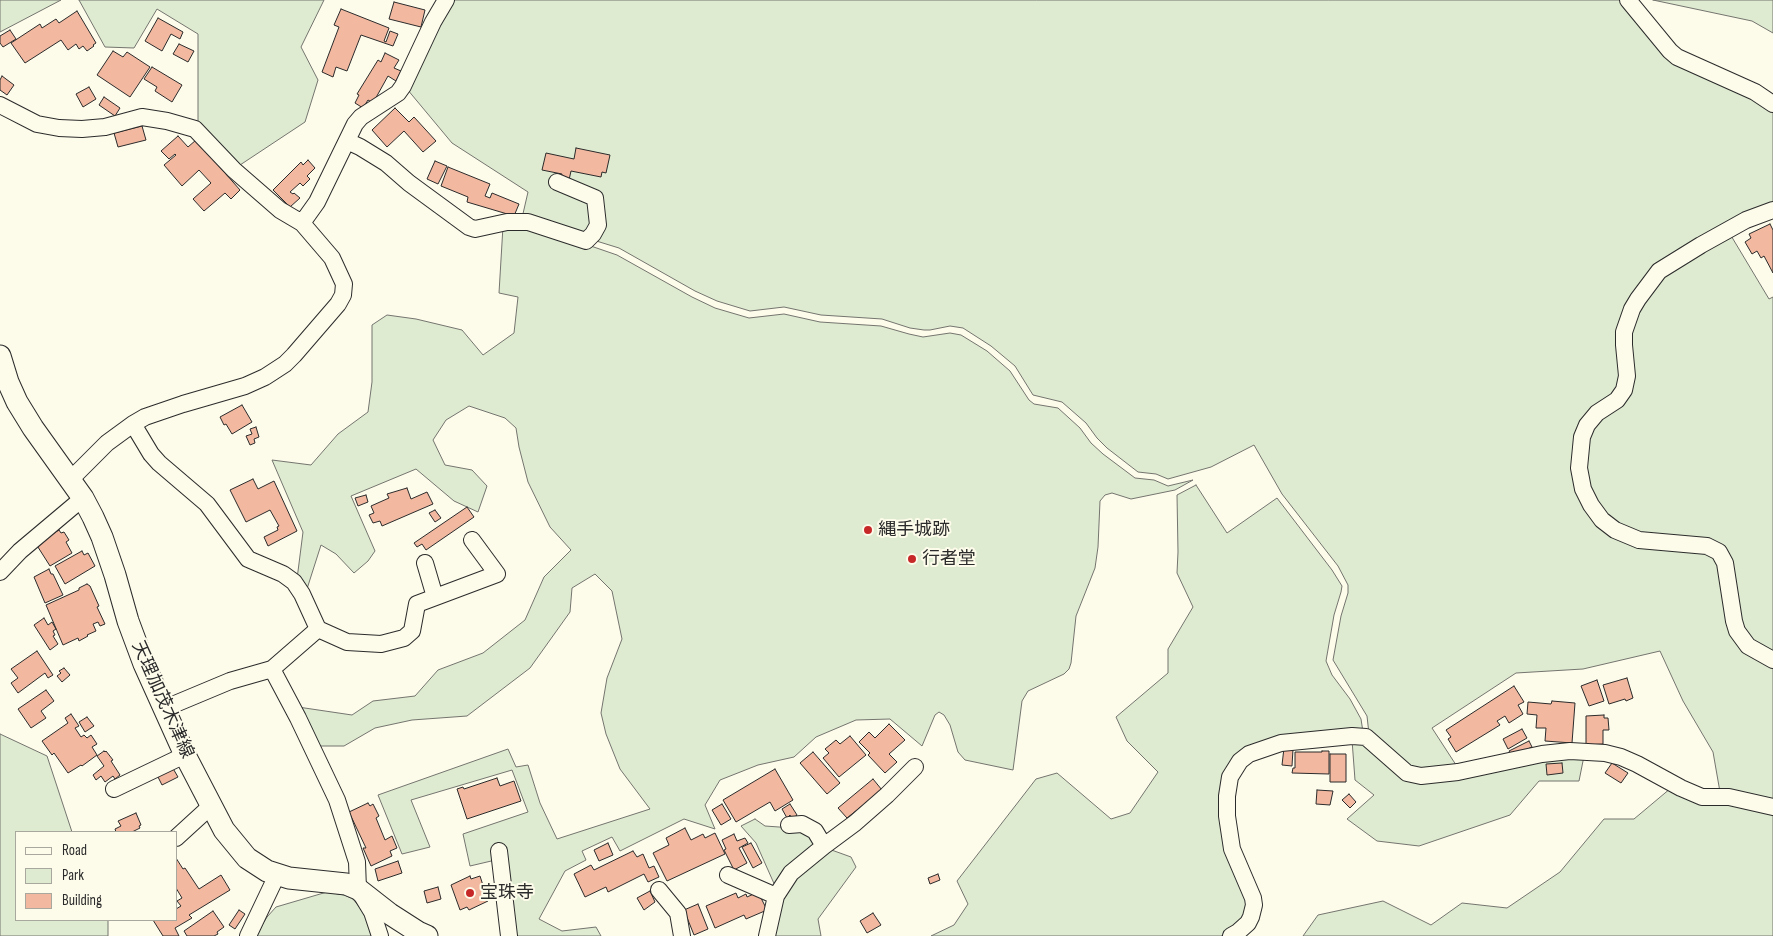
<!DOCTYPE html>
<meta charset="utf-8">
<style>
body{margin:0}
#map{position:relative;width:1773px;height:936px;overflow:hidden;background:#fdfbea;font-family:"Sofia Sans Condensed",sans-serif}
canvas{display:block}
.legend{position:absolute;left:15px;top:831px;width:162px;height:90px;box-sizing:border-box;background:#fdfbea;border:1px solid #a9a89e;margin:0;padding:6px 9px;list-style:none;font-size:15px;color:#2b2b2b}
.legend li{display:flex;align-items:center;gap:10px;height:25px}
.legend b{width:25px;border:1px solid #a9a89e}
</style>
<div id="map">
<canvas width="1773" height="936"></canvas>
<ul class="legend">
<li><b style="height:6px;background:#fdfbea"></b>Road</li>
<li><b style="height:14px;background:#deebd1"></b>Park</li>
<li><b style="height:14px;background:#f2b8a0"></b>Building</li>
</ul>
</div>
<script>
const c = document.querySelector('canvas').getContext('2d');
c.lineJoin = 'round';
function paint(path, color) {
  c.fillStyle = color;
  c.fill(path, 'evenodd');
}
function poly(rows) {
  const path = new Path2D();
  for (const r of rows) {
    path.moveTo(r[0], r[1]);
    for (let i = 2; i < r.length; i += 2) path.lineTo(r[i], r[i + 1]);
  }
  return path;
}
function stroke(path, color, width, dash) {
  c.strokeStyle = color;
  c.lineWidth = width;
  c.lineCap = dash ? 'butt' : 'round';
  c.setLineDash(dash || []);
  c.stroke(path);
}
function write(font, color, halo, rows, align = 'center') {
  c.font = font + ' "Sofia Sans Condensed","Noto Sans JP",sans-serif';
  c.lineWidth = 4;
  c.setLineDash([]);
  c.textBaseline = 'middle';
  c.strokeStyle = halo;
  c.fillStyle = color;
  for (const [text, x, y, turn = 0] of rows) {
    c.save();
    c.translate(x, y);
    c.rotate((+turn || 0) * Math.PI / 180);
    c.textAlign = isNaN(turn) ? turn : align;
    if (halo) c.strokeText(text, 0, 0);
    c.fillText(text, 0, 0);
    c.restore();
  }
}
const green = poly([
 [0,0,61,0,0,32,0,0],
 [79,0,324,0,301,47,318,80,305,122,237,167,198,125,198,34,157,9,134,48,105,47,79,0],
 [452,0,1621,0,1666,55,1752,98,1773,110,1773,205,1634,297,1622,383,1578,436,1598,523,1716,555,1729,622,1773,666,1773,802,1720,792,1713,752,1683,701,1660,651,1583,669,1516,673,1432,728,1458,768,1409,768,1369,734,1367,716,1333,660,1341,616,1348,593,1348,585,1338,566,1282,494,1254,445,1211,467,1168,479,1156,474,1138,472,1107,448,1097,438,1086,423,1062,402,1033,395,1015,366,991,346,963,328,950,326,930,330,924,330,910,328,882,319,821,315,784,307,750,311,717,301,695,291,619,248,522,218,528,192,452,143,407,89,452,0],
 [1653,0,1773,0,1773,33,1752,21,1653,0],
 [508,225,585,244,617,255,692,297,715,308,749,318,784,314,820,322,881,326,909,334,923,337,950,333,961,335,987,351,1010,371,1029,400,1034,404,1058,408,1080,428,1091,443,1103,454,1135,478,1154,480,1168,486,1193,480,1175,490,1131,499,1112,493,1105,495,1100,501,1098,547,1095,568,1076,616,1071,663,1069,669,1064,674,1028,691,1022,701,1013,770,965,760,958,752,950,725,944,715,939,712,935,715,922,746,890,719,856,720,816,737,794,757,758,765,720,780,705,805,715,829,684,819,620,851,612,837,582,851,586,860,565,871,539,919,562,931,596,927,601,936,516,936,504,858,470,866,463,834,528,812,512,770,411,800,430,847,402,854,378,795,508,749,516,767,528,765,540,803,557,839,650,809,620,769,606,734,601,713,607,678,622,639,612,591,595,574,572,588,570,612,530,668,467,716,412,720,375,728,344,746,317,746,298,707,352,715,373,701,415,696,438,670,483,653,525,620,544,577,571,550,550,527,528,482,519,447,516,428,505,418,469,406,446,420,433,440,445,465,472,470,487,486,478,512,454,501,416,469,351,496,375,551,368,561,354,573,336,554,321,545,306,592,297,579,303,532,272,460,311,465,338,434,368,412,372,382,372,325,387,315,416,319,462,330,483,355,514,333,518,297,499,293,503,226,508,225],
 [1730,234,1769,299,1773,297,1773,655,1744,635,1728,557,1629,532,1595,503,1584,467,1591,428,1621,403,1631,321,1662,274,1730,234],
 [1196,485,1227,533,1277,498,1332,570,1342,586,1341,592,1334,615,1326,661,1332,675,1350,699,1361,719,1363,732,1280,739,1226,776,1249,905,1236,928,1221,936,931,936,954,925,968,904,957,881,1036,779,1057,773,1111,819,1130,813,1158,772,1127,741,1116,717,1168,673,1168,649,1193,607,1177,573,1178,552,1177,495,1196,485],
 [0,734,47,756,72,832,16,832,16,920,108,920,108,936,0,936,0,734],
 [1352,740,1364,742,1405,777,1542,759,1584,756,1579,781,1539,781,1510,815,1419,846,1377,841,1347,819,1374,795,1355,780,1352,740],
 [1671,788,1773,811,1773,936,1303,936,1318,915,1383,901,1431,925,1462,903,1507,908,1560,872,1604,819,1634,819,1671,788],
 [755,819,765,826,793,828,808,833,819,846,776,888,756,843,741,826,755,819],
 [826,848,851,857,856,867,818,919,821,936,770,936,779,897,826,848],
 [327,892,344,895,353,899,365,914,372,936,255,936,267,917,276,907,327,892]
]);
const building = poly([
 [394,2,425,10,421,27,389,19,394,2],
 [341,9,389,28,384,41,386,42,390,31,398,34,393,46,361,35,347,71,336,67,333,77,322,72,339,27,334,25,341,9],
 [77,11,96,43,93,45,94,46,87,51,83,46,79,49,76,44,68,50,61,40,25,63,11,43,40,24,42,28,56,19,59,23,77,11],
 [158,18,183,32,180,39,171,34,162,51,145,41,158,18],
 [10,30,16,39,3,47,0,43,0,36,10,30],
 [179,44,194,51,188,62,173,54,179,44],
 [113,51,123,57,127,52,150,67,130,97,97,75,113,51],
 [385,53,399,60,394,68,401,71,396,81,388,76,373,103,368,100,363,108,355,103,359,95,357,94,378,60,381,62,385,53],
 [152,67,182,85,172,102,155,91,157,87,144,79,152,67],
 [2,76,14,85,7,95,0,90,0,80,2,76],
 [89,87,96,99,83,107,76,94,89,87],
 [104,97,120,108,115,116,99,105,104,97],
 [395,108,409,122,414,117,436,141,423,152,404,131,387,147,372,130,395,108],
 [142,126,146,140,118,147,114,133,142,126],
 [178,136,188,147,196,140,240,190,231,199,225,193,204,211,193,199,211,183,199,170,182,186,164,165,176,155,175,154,169,159,161,151,178,136],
 [576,148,610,155,606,173,602,172,601,177,571,171,569,180,561,178,562,174,542,170,546,153,574,159,576,148],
 [308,160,315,168,307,176,310,179,303,186,300,183,290,192,293,194,294,193,300,198,290,207,273,190,301,162,303,165,308,160],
 [435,161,447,166,438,184,427,179,435,161],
 [448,167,490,184,485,196,490,198,492,193,519,204,514,216,467,202,468,197,441,186,448,167],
 [1770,224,1773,230,1773,273,1764,256,1761,258,1757,251,1752,254,1745,242,1751,238,1749,234,1770,224],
 [242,405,252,422,232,434,226,424,224,425,220,417,242,405],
 [256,427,259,437,254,439,255,443,250,445,246,436,252,434,250,429,256,427],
 [253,479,258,489,274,481,297,531,268,546,264,537,278,530,277,527,279,526,270,510,246,522,230,490,253,479],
 [407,488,411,499,427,492,433,504,382,526,380,521,373,523,369,515,374,513,371,506,389,498,387,494,407,488],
 [366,495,368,502,358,506,355,498,366,495],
 [467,507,474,517,426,550,422,544,417,547,414,543,467,507],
 [435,510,441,518,435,522,429,513,435,510],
 [59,530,61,533,64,532,69,540,66,542,72,553,50,566,36,544,59,530],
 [82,551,84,555,88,553,95,566,65,584,55,566,82,551],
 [49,569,51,574,53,574,63,595,45,603,34,577,49,569],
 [87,584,90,586,99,606,97,607,105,624,100,626,98,622,93,624,96,631,87,635,88,636,79,641,78,638,63,645,46,605,79,590,79,588,87,584],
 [44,618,48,625,52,622,56,629,53,631,55,635,53,636,58,644,50,650,34,625,44,618],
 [37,651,53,675,48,678,45,673,18,693,11,683,18,678,11,669,37,651],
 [64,668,70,675,62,682,57,676,61,673,59,671,64,668],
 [1627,678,1633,698,1626,701,1625,699,1609,704,1603,685,1627,678],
 [1597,680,1604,701,1589,706,1581,686,1597,680],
 [1514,686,1524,702,1518,705,1523,714,1509,723,1505,716,1497,721,1500,725,1456,752,1448,739,1451,737,1446,730,1514,686],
 [46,690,54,701,41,711,46,718,31,728,18,709,46,690],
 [1552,701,1575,703,1572,743,1545,741,1546,728,1536,728,1537,715,1527,714,1528,702,1551,704,1552,701],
 [71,714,79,726,75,728,81,737,84,735,87,738,91,735,97,744,92,747,97,755,82,766,81,765,68,773,54,753,52,755,42,741,68,723,65,718,71,714],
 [1604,715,1604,718,1608,718,1609,730,1603,730,1603,744,1586,745,1586,716,1604,715],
 [87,717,94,726,85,732,79,722,87,717],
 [889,724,905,740,889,754,897,762,885,773,868,755,870,753,859,742,869,732,875,738,889,724],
 [1522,729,1527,738,1508,749,1503,739,1522,729],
 [850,736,866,755,839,777,823,758,829,753,825,749,836,740,840,744,850,736],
 [1529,741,1532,747,1512,756,1509,751,1529,741],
 [1284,748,1293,749,1292,766,1282,765,1284,748],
 [104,751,105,752,106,751,113,760,111,761,120,775,115,779,113,776,105,782,101,776,96,780,93,775,104,766,97,756,104,751],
 [1322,751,1329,751,1329,774,1292,773,1293,768,1295,768,1295,752,1322,752,1322,751],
 [813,752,840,783,827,794,800,763,813,752],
 [1330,754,1346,754,1346,782,1330,782,1330,754],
 [1562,763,1563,773,1547,775,1546,764,1562,763],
 [1612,763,1628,773,1621,783,1605,773,1612,763],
 [171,765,178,777,162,785,156,773,171,765],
 [775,769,793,800,775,811,770,802,736,822,723,800,775,769],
 [497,778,500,786,514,781,521,801,467,819,457,789,463,787,464,789,497,778],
 [873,779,882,790,847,818,838,808,873,779],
 [1317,790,1333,791,1330,805,1316,804,1317,790],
 [1349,794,1356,802,1350,808,1342,800,1349,794],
 [368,803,370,806,373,804,379,816,376,818,385,840,392,836,397,848,390,851,392,856,371,866,363,848,366,848,349,812,368,803],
 [722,804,731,819,721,825,712,810,722,804],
 [790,804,797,815,792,819,790,815,787,818,782,809,790,804],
 [136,813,141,825,139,826,140,828,132,832,116,832,115,829,121,826,118,821,136,813],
 [685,828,691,840,703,834,705,838,715,833,725,854,667,881,653,853,669,845,666,838,685,828],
 [734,834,737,841,745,838,748,843,739,848,747,863,734,870,724,850,726,849,722,840,734,834],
 [608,843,613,855,599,861,594,850,608,843],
 [751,843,762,863,753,868,742,847,751,843],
 [633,851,637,857,643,854,649,868,654,866,659,877,648,882,644,874,608,892,606,887,585,897,574,874,591,865,594,870,633,851],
 [176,858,183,869,185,868,199,889,221,875,230,890,189,915,192,918,175,928,179,936,163,936,153,920,176,920,176,909,181,906,177,901,182,898,176,888,176,858],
 [398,861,402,873,378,881,375,869,398,861],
 [938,874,940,880,930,884,928,878,938,874],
 [470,876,471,879,480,876,488,901,469,910,467,907,460,910,451,885,470,876],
 [438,887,441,899,427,903,424,891,438,887],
 [650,891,655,902,644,910,637,898,650,891],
 [758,892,767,910,746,919,744,915,715,928,706,906,736,893,738,898,746,894,747,897,758,892],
 [698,904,708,929,694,935,684,910,698,904],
 [239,910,245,914,235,929,229,925,239,910],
 [213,911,224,927,217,932,218,934,214,936,187,936,184,931,213,911],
 [873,913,881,925,867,933,860,921,873,913]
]);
const minor = poly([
 [1628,0,1670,51,1677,57,1755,92,1773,104],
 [0,105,37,124,59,128,82,129,105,127,142,117,167,121,195,129,234,170,280,210,302,223,332,258,344,284,343,295,338,304,294,355,285,364,265,377,245,386,183,404,145,417,133,424,107,443,70,480],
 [347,141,360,147,386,163,409,183,469,227,475,229,507,222,528,222,586,241,593,234,598,225,595,198,557,182],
 [1773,210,1746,220,1701,245,1659,271,1638,299,1632,309,1624,332,1624,345,1627,376,1624,390,1617,400,1597,413,1587,425,1582,437,1579,468,1583,489,1591,505,1602,520,1615,530,1639,540,1707,546,1719,552,1725,563,1734,621,1737,631,1748,646,1773,660],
 [302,223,317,202,355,124,361,117,398,93,403,86,433,22,446,0],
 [133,424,151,454,159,463,207,504,248,559,283,574,294,582,302,594,318,629,272,669,230,681,163,709],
 [425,563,435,597],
 [0,572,20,551,83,498],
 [318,629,347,642,381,644,404,638,412,631,417,604,497,574,472,540],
 [272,669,298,718,337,800,357,862,358,889,372,912,380,936],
 [114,789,185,755],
 [789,825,802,824,815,831,824,846],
 [176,838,211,806],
 [499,851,509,936],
 [728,875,776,896],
 [659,890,678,913,682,936],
 [248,936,277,875],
 [767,936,776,896,791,873,824,846,855,823,887,795,915,767],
 [1231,936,1238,932,1248,923,1251,917,1254,905,1253,898,1232,849,1227,816,1227,796,1230,777,1240,761,1249,754,1281,743,1352,736,1366,737,1407,773,1421,776,1458,772,1542,754,1570,751,1605,753,1621,757,1637,764,1681,788,1702,797,1729,797,1773,807]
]);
const major = poly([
 [0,356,8,382,17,402,33,428,83,498,93,517,102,537,115,575,128,621,144,664,185,755,224,830,247,858,267,871,289,878,346,884,358,889,390,914,418,932,427,936]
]);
const markers = [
 [868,530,5,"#c62828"],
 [912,559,5,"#c62828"],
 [470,893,5,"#c62828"]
];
const poiNames = [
 ["縄手城跡",878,530],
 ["行者堂",922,559],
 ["宝珠寺",480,893]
];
const streetNames = [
 ["天理加茂木津線",162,700,66]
];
paint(green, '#deebd1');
stroke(green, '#74746e', 1);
paint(building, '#f2b8a0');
stroke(building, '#2b2b2b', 1);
stroke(minor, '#2b2b2b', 18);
stroke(major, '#2b2b2b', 23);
stroke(minor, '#fdfbea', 16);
stroke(major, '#fdfbea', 21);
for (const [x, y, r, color] of markers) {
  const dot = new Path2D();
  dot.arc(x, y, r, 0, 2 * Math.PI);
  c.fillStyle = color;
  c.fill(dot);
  stroke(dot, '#fdfbea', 2);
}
write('18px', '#2b2b2b', '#fdfbea', poiNames, 'left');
write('18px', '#2b2b2b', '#fdfbea', streetNames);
</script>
